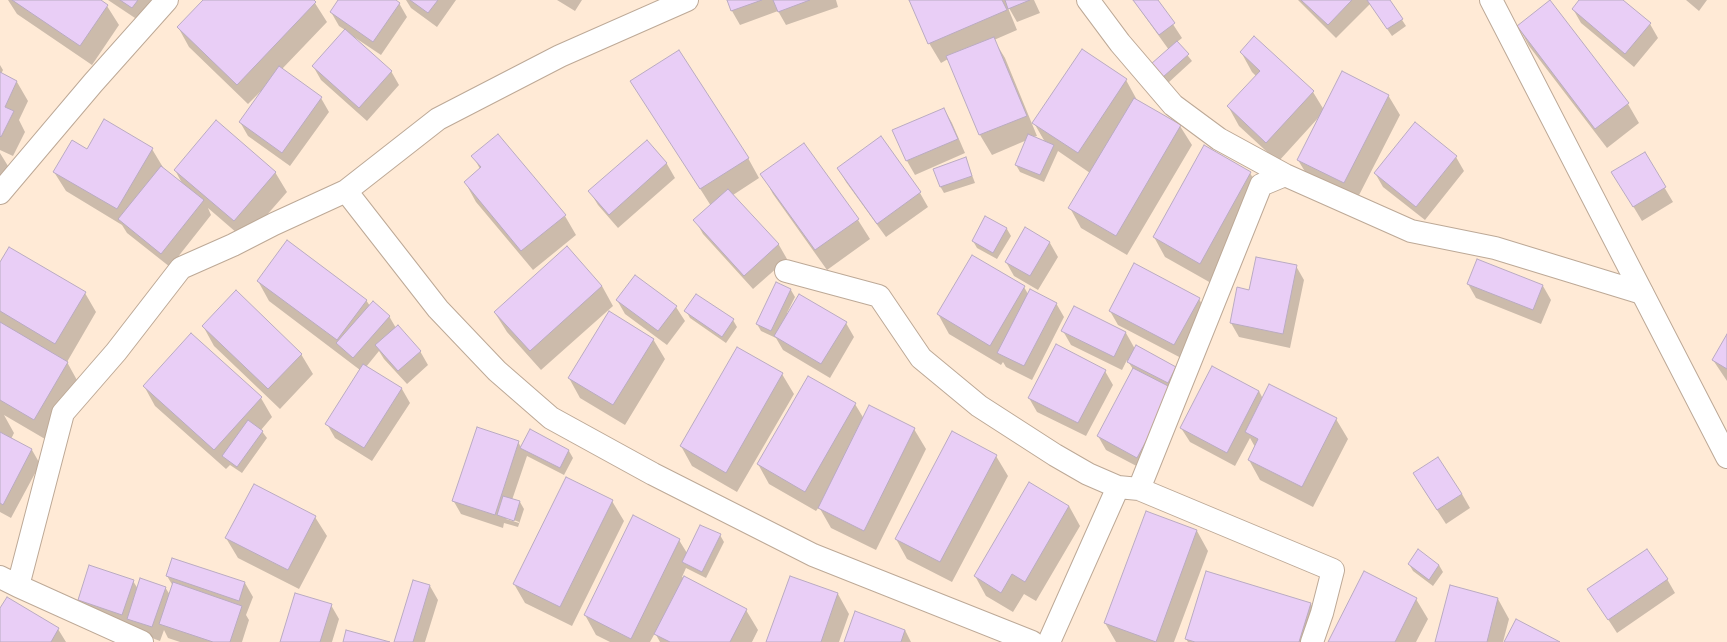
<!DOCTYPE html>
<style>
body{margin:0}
canvas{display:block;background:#ffead6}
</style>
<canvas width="1727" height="642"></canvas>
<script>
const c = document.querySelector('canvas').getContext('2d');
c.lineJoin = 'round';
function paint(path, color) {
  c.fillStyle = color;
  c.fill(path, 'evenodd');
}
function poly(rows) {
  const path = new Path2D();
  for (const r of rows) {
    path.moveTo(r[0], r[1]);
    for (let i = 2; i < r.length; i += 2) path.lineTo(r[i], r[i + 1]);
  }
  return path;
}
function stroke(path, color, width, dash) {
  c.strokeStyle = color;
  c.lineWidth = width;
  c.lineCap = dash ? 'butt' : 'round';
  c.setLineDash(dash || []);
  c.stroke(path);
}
const shadow = poly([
 [8,0,99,0,107,6,119,25,92,65,17,14],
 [108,0,155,0,141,22],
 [204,0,313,0,327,22,282,69,321,98,329,112,290,166,248,136,240,122,261,93,260,92,248,104,189,47,178,27],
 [339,0,394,0,399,3,407,17,381,55,354,37,354,38,391,71,399,85,367,121,321,80,313,66,345,30,339,26,331,12],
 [406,0,456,0,437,27,411,8],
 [557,0,582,0,575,11],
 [728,0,836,0,838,7,786,25,778,11,740,25,732,11],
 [910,0,1034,0,1040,13,1017,22,1009,8,1008,8,1017,30,994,40,1005,58,1037,136,1033,137,1045,142,1034,123,1126,80,1137,100,1180,126,1192,145,1127,255,1081,228,1070,208,1090,173,1058,151,1044,182,1020,172,1016,165,1027,140,992,155,980,135,948,59,941,63,929,43],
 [1133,0,1157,0,1182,38,1177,42,1192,61,1168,83,1156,71,1169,50],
 [1298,0,1389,0,1406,26,1392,36,1370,4,1336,38],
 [1580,0,1622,0,1650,24,1658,38,1634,67,1581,23,1573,9],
 [1686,0,1707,0,1699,11],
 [1518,26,1628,104,1639,123,1607,148,1529,46],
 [1241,52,1313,92,1324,110,1388,95,1400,115,1355,203,1310,180,1298,160,1319,117,1278,162,1239,126,1228,106,1256,76,1252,72],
 [0,65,3,70,1,74,17,82,28,101,19,120,25,132,13,156,0,150],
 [632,81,748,158,759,178,733,195,779,245,787,259,753,289,703,234,695,220,711,206],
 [944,109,952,123,965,153,915,175,907,161,894,130],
 [881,138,920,193,928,207,886,237,846,182,838,168],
 [647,142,667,164,675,178,618,228,598,205,590,192],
 [804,144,858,220,870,239,827,270,773,194,762,174],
 [152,149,164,169,183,185,175,170,275,172,287,192,245,240,208,208,211,215,170,267,127,233,122,225,66,191,54,172,87,150],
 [0,153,8,166,0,178],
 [1644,153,1673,202,1642,221,1621,186],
 [473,156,565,216,576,235,533,270,476,202,465,182,480,169],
 [1456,157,1464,171,1425,220,1383,187,1375,173],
 [966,159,975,183,944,193,940,186],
 [1250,173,1262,193,1211,283,1165,257,1154,237],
 [986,217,1007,229,1011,236,997,259,977,248,973,241],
 [1026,229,1050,243,1058,257,1038,290,1014,276,1006,262],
 [972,256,1024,287,1028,294,1056,303,1064,317,1032,380,1006,367,1003,362,1001,365,949,334,938,314],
 [0,264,85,293,96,312,67,362,78,382,45,439,4,415,14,433,11,439,32,450,40,464,11,518,0,512],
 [1296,266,1304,280,1290,348,1239,337,1231,323],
 [635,276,676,307,685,321,667,345,625,314,617,300],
 [258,281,366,300,370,306,389,316,396,328,420,351,428,365,407,384,384,359,379,351,366,367,402,389,410,403,372,461,335,438,327,424,360,370,269,301],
 [776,283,791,290,795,297,787,313,846,323,854,337,830,378,783,350,776,338,761,331,757,324],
 [1468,284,1543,286,1551,300,1541,324,1476,298],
 [602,286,613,306,541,370,507,332,495,313],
 [1199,299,1207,313,1183,359,1118,325,1110,311],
 [1074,307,1126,333,1135,349,1175,367,1180,374,1146,471,1106,450,1098,436,1133,369,1127,360,1122,370,1071,345,1063,331],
 [686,311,733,320,737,327,726,343,690,318],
 [203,326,301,354,313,374,280,409,214,346],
 [1727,336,1727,381,1713,360],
 [653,339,665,359,625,425,580,398,569,378],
 [738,348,782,374,794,394,737,492,692,466,681,446],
 [1105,371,1113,385,1086,436,1037,412,1029,398],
 [144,386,261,398,272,417,261,430,267,438,242,473,230,465,226,469,155,406],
 [1259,391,1263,399,1336,419,1348,439,1313,507,1260,480,1249,460,1255,447,1250,438,1235,466,1190,442,1181,428],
 [855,404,864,419,914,429,926,449,876,550,831,528,819,507,816,511,769,484,758,464],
 [530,431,569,451,573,458,564,475,527,456,512,500,520,502,524,509,518,527,504,523,503,528,461,514,453,500,518,442,521,447],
 [506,517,519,522,519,523,506,519],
 [996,456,1008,476,952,582,907,559,896,539],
 [1422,487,1462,494,1470,508,1446,524],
 [612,501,624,521,572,626,525,603,514,584],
 [1069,506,1080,526,1036,601,1024,594,1013,612,986,596,975,576],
 [315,517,327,536,299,589,238,558,226,538],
 [633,517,679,540,687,553,720,535,724,542,706,578,686,568,682,577,746,610,758,630,752,642,660,642,655,633,650,642,610,642,596,635,585,615],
 [1197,531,1208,551,1174,642,1116,642,1105,623],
 [172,559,245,583,253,597,246,615,249,620,242,642,180,642,168,638,164,630,160,641,136,632,131,624,130,628,87,614,79,600,133,581,138,589,165,587,170,595,173,586,167,576],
 [1409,564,1439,565,1443,572,1433,586,1413,571],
 [1207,572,1311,604,1322,624,1317,642,1188,642,1186,639],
 [1667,579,1675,593,1617,633,1589,590],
 [430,586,438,600,425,642,395,642],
 [838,594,849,614,839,642,768,642],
 [1416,599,1428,619,1416,642,1329,642],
 [1498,599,1509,619,1503,642,1436,642],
 [331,605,339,619,332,642,281,642],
 [0,610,58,629,66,642,0,642],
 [905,630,911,642,845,642]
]);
const building = poly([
 [12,0,101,0,108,5,80,46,12,0],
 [120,0,138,0,132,8,120,0],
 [203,0,314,0,316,2,237,85,177,27,203,0],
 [338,0,396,0,400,3,373,42,330,12,338,0],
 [410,0,438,0,428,13,410,0],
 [727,0,762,0,731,11,727,0],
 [773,0,810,0,778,12,773,0],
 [909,0,1002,0,1007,10,928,44,909,0],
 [1005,0,1030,0,1008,9,1005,0],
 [1133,0,1158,0,1175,23,1159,35,1133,0],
 [1301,0,1352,0,1328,25,1301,0],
 [1367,0,1390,0,1403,19,1387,29,1367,0],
 [1550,0,1629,103,1595,129,1517,26,1550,0],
 [1579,0,1623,0,1651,23,1625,54,1572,9,1579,0],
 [345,29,392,71,359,108,312,66,345,29],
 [1254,36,1314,91,1266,143,1227,106,1260,71,1240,52,1254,36],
 [994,37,1027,116,979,135,946,56,994,37],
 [1177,41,1189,54,1163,77,1151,64,1177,41],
 [1082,49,1127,79,1078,153,1032,123,1082,49],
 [679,50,749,158,700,189,630,81,679,50],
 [279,66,322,97,282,153,239,122,279,66],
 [1342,71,1389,95,1344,183,1297,160,1342,71],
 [0,72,17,81,5,107,14,111,1,137,0,136,0,72],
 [1134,98,1181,125,1116,236,1068,208,1134,98],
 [944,108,958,139,906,161,892,130,944,108],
 [104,119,153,148,117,209,53,172,72,140,87,149,104,119],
 [216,120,276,172,234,221,174,170,216,120],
 [1415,122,1457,156,1416,207,1374,173,1415,122],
 [498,134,566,215,521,251,464,182,481,167,471,156,498,134],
 [1028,134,1054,145,1040,175,1015,165,1028,134],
 [881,136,921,192,877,224,837,168,881,136],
 [647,140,667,163,609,215,588,191,647,140],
 [804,143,859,219,815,250,760,174,804,143],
 [1204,145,1251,172,1200,264,1153,237,1204,145],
 [1645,152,1666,187,1633,207,1611,172,1645,152],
 [966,157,972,176,940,187,933,169,966,157],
 [161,166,204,200,161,254,118,219,161,166],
 [728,189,779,244,744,276,693,220,728,189],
 [985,216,1007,228,993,253,972,241,985,216],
 [1025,227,1050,242,1030,276,1005,262,1025,227],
 [287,240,367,300,337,340,257,281,287,240],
 [567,246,602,286,530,351,494,312,567,246],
 [9,247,86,292,55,344,0,311,0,262,9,247],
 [972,255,1025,286,990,346,937,314,972,255],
 [1256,257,1297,265,1283,334,1230,323,1237,287,1249,290,1256,257],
 [1477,259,1543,285,1533,310,1467,284,1477,259],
 [1134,263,1200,298,1174,345,1109,311,1134,263],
 [635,275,677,306,658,331,616,300,635,275],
 [776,282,791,289,771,331,756,324,776,282],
 [1030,289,1057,303,1024,366,997,353,1030,289],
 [236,290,302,354,268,389,202,326,236,290],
 [696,294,734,319,722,337,684,311,696,294],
 [799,294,847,322,821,364,774,336,799,294],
 [373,301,390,316,353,358,336,343,373,301],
 [1074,306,1126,332,1114,357,1061,331,1074,306],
 [609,311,654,339,613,405,568,378,609,311],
 [0,322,68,362,34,420,0,400,0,322],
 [398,325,421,351,398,371,375,345,398,325],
 [191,333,262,397,214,450,143,386,191,333],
 [1727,334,1727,369,1712,360,1727,334],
 [1056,344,1106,370,1078,423,1028,398,1056,344],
 [1136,345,1176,367,1168,383,1127,362,1136,345],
 [737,347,783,373,726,473,680,446,737,347],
 [363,364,402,388,364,448,325,424,363,364],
 [1212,366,1259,391,1227,453,1180,428,1212,366],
 [1133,368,1174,389,1137,458,1097,436,1133,368],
 [808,376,856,403,805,492,757,464,808,376],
 [1269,384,1337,418,1302,487,1248,460,1258,439,1245,432,1269,384],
 [869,405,915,428,864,531,818,508,869,405],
 [248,420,263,431,237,467,222,456,248,420],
 [477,427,519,441,495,515,452,501,477,427],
 [530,429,569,450,560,468,520,448,530,429],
 [952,431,997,455,940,562,895,539,952,431],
 [0,432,32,449,3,505,0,503,0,432],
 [1438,457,1462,494,1437,510,1413,473,1438,457],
 [566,477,613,500,560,607,513,584,566,477],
 [1029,482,1069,506,1025,582,1012,574,1001,593,974,576,1029,482],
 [254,484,316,516,288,570,225,538,254,484],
 [503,496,520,501,514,521,497,515,503,496],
 [1146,511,1197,530,1156,642,1104,623,1146,511],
 [633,515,680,539,631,639,584,615,633,515],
 [700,525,721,534,702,572,682,562,700,525],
 [1418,549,1439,565,1429,580,1408,564,1418,549],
 [1647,549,1668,579,1608,620,1587,589,1647,549],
 [172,558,245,582,239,601,166,576,172,558],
 [89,565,134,580,122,615,78,600,89,565],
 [1206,571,1311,603,1299,642,1195,642,1185,639,1206,571],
 [1364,571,1417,598,1395,642,1328,642,1364,571],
 [684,576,747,609,730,642,670,642,654,634,684,576],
 [790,576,838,593,821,642,766,642,790,576],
 [140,578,166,587,152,627,127,619,140,578],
 [413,580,430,585,413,642,394,642,413,580],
 [173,582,242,606,230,642,213,642,159,624,173,582],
 [1450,585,1498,598,1487,642,1435,642,1450,585],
 [295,593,332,604,320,642,280,642,295,593],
 [7,597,59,628,51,642,0,642,0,608,7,597],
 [855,611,905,630,901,642,844,642,855,611],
 [1516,619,1560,642,1504,642,1516,619],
 [346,630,390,642,343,642,346,630]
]);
const street = poly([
 [1088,0,1120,43,1173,105,1219,139,1285,175,1411,231,1495,248,1642,293],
 [346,191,438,309,497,371,551,418,653,474,813,555,1032,642],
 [0,193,93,83,167,0],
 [786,271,879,296,921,358,979,406,1055,455,1088,474,1118,487,1139,489,1333,570,1322,613,1312,642],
 [1139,489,1261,185,1285,175],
 [0,577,18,586,142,642],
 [18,586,63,413,116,352,181,268,233,245,274,224,346,191,438,119,560,56,687,0],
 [1049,642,1118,487]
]);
const secondary = poly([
 [1491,0,1727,457]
]);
paint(shadow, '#0003');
paint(building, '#e9cef6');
stroke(building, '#baabc1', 1);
stroke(street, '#bda997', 24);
stroke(secondary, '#bda997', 24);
stroke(street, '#fff', 22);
stroke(secondary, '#fff', 22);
</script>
